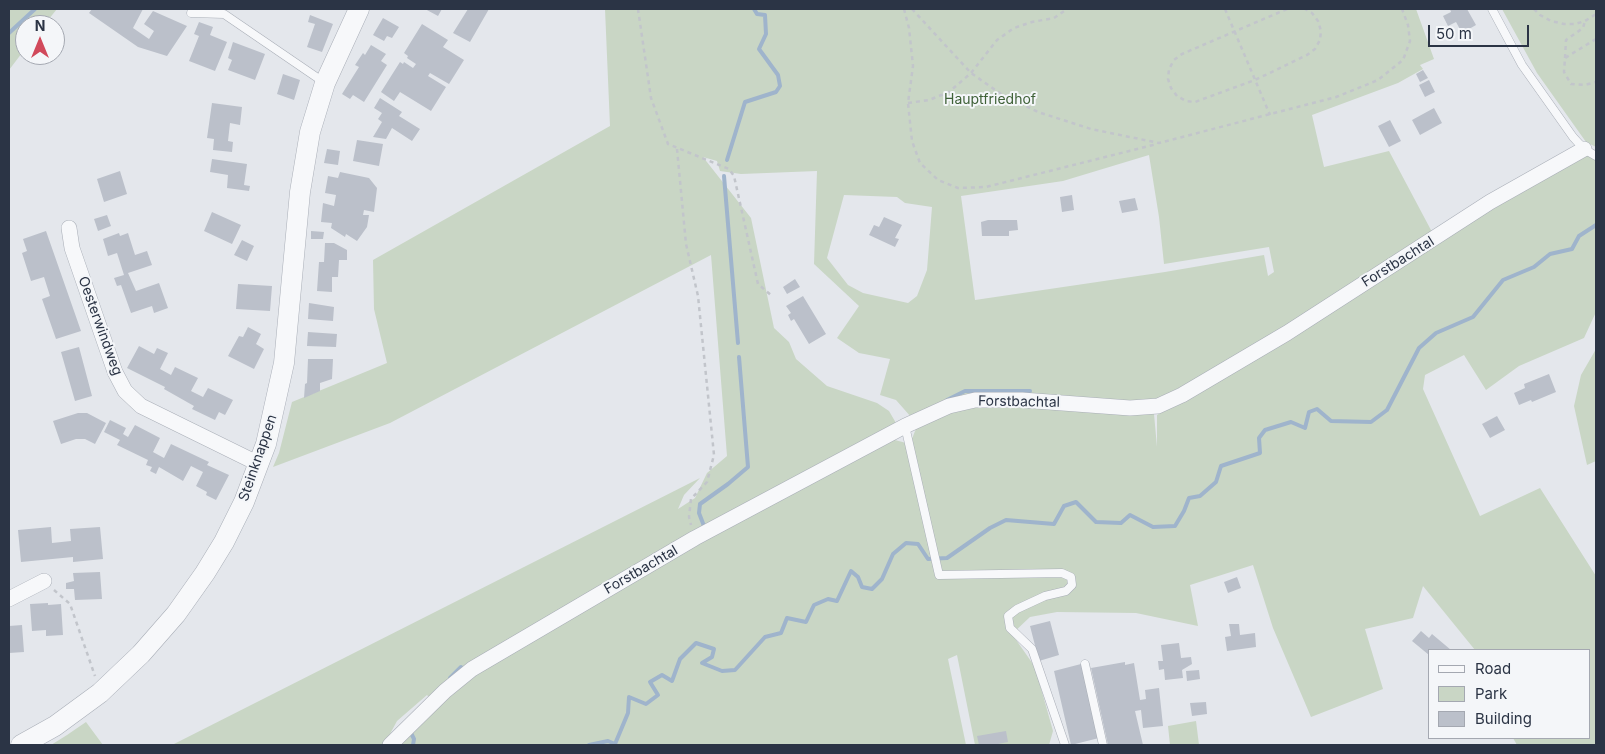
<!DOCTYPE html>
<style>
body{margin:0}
#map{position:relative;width:1605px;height:754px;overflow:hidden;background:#e4e7ec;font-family:Inter,sans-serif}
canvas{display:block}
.frame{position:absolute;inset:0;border:10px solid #2b3445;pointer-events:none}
.legend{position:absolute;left:1428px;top:649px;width:162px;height:90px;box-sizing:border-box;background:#f4f6f9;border:1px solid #a4a8b1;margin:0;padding:6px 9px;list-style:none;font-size:15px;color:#2b3445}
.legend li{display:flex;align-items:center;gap:10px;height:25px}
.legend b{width:25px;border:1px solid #a4a8b1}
.north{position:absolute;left:15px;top:15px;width:50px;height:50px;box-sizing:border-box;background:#f4f6f9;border:1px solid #a4a8b1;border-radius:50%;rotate:0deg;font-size:14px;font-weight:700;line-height:20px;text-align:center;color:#2b3445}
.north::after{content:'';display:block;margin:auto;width:18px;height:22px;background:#d1495b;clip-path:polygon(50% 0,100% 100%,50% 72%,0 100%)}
.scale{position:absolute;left:1428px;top:25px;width:101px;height:22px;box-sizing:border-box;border:2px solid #2b3445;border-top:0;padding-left:6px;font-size:15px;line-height:18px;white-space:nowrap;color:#2b3445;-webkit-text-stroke:4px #f4f6f9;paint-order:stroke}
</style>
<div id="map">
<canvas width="1605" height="754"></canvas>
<div class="frame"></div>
<ul class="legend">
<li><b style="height:6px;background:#f7f8fa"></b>Road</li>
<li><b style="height:14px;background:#c9d6c5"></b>Park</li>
<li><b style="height:14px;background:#bbc0ca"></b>Building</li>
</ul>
<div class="north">N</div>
<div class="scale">50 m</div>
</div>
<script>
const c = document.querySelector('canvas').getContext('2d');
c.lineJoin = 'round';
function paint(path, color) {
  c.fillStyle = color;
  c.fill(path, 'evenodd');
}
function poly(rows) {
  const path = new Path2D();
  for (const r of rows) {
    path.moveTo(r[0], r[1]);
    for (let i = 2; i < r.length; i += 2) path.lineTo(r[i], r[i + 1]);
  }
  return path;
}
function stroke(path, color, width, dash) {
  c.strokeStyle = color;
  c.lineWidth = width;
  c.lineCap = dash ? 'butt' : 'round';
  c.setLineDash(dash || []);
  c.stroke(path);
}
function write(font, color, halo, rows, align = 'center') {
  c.font = font + ' Inter,sans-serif';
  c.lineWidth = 4;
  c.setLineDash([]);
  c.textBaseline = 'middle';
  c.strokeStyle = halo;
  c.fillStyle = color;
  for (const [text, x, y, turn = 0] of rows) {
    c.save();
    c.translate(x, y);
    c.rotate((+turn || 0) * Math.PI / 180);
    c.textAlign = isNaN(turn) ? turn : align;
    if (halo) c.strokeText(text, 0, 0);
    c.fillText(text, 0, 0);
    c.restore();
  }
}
const green = poly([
 [9,9,57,9,44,25,25,25,25,49,9,70],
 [605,9,1416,9,1434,59,1420,65,1423,69,1398,83,1312,115,1324,167,1389,151,1432,232,1282,329,1153,403,1157,447,1157,415,1436,244,1498,204,1596,149,1596,312,1584,338,1519,366,1486,390,1464,355,1425,375,1423,389,1480,516,1540,488,1596,576,1596,745,1517,745,1513,738,1589,738,1589,650,1475,650,1423,586,1413,618,1365,629,1383,689,1311,717,1273,628,1253,565,1190,585,1198,626,1136,613,1057,612,1030,617,1012,634,1035,667,1053,731,1049,745,975,745,957,655,948,659,966,745,398,745,437,706,427,695,397,721,384,745,172,745,700,478,684,495,678,509,695,498,707,473,727,456,711,255,390,423,273,467,279,453,292,402,387,363,374,309,373,260,610,126],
 [1149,155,1159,217,1164,264,1269,247,1274,272,1268,276,1264,255,1165,272,975,300,961,196,1063,181],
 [703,157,717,161,720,171,741,174,817,171,814,264,859,306,837,338,859,353,890,359,880,395,896,400,911,417,917,426,910,444,891,439,896,423,889,411,877,403,827,386,796,359,789,342,774,328,751,218],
 [844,195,897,197,905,203,932,207,927,270,917,296,908,303,863,293,848,285,827,258],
 [1502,9,1596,9,1596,147,1586,142,1537,73],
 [1596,349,1596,461,1587,465,1574,406,1581,375],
 [1196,721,1199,745,1170,745,1168,726],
 [86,722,103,745,51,745,67,735]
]);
const stream = poly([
 [9,33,35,9],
 [727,160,745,102,776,92,780,86,778,75,759,49,766,34,765,15,757,14,754,9],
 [724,176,738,343],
 [947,400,965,391,1030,391],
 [703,527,704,526,699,513,700,504,728,484,748,467,739,357],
 [450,678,461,667],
 [411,733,414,739,413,745],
 [589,745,608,741,615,744,628,713,629,697,646,704,658,695,650,682,662,675,672,681,680,659,696,643,714,649,712,657,702,663,722,671,735,670,765,637,781,633,787,618,806,622,814,605,828,599,837,601,851,571,858,577,862,587,872,589,882,579,893,554,906,543,918,544,928,559,947,558,990,528,1006,520,1054,524,1064,506,1076,502,1096,522,1121,523,1130,515,1153,527,1175,526,1184,511,1189,498,1200,496,1216,482,1221,466,1260,453,1259,438,1265,430,1291,422,1305,428,1309,412,1317,409,1331,421,1371,422,1387,410,1419,348,1436,333,1473,317,1503,280,1534,267,1550,254,1572,249,1579,236,1596,225]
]);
const building = poly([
 [92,9,143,9,133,28,149,39,154,31,144,24,153,11,187,26,167,56,138,47,89,13],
 [425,9,442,9,438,16],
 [468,9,489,9,470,42,453,33],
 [1450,9,1467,9,1476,25,1462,33,1456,22,1448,26,1443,16,1451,12],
 [310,15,333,24,322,52,307,47,315,24,308,22],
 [383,18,399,27,392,38,387,36,384,41,373,35],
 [199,22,213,27,210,35,227,42,215,71,189,61,199,36,194,34],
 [422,24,448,40,443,47,464,60,449,84,430,73,428,76,446,87,431,111,400,92,394,101,381,92,400,62,403,64,404,62,413,68,416,64,407,58,408,56,404,53],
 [233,42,265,54,255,80,228,70,232,60,228,58],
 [371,45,386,54,381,61,387,65,364,102,353,95,350,99,342,94,359,67,355,65,363,53,365,55],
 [1423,70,1428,78,1420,82,1416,74],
 [283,74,300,80,294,100,277,94],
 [1429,80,1435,92,1425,97,1419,85],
 [380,98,402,112,399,116,420,129,412,141,392,128,386,139,373,137,382,122,378,119,382,113,374,108],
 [212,103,242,107,240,125,230,123,228,141,233,142,232,152,213,150,214,139,207,138],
 [1434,108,1442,123,1420,135,1412,120],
 [1390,120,1401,141,1389,147,1378,126],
 [357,140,383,144,379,166,353,161],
 [327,149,340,151,338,165,324,163],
 [212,159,247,164,244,185,250,186,249,191,227,188,228,175,210,172],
 [120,171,127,194,104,202,97,179],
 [340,172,369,178,377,188,374,212,364,210,363,215,369,215,367,227,357,241,346,234,345,237,331,228,332,223,321,222,323,203,334,206,336,195,325,193,328,176,338,178],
 [1072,195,1074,210,1062,212,1060,197],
 [1135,198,1138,210,1122,213,1119,201],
 [212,212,241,225,232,244,204,231],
 [107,215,111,226,98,231,94,219],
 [884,217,902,225,895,238,899,239,895,247,869,235,874,225,879,227],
 [988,220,1017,220,1018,230,1009,231,1009,236,982,236,981,222],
 [46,231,81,331,56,339,42,299,50,296,44,277,31,281,22,253,27,251,23,239],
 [311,231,324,232,323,239,311,239],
 [119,233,120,236,128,233,135,255,147,251,152,265,128,273,136,291,159,283,168,308,154,313,152,306,131,313,121,285,117,286,114,278,124,275,117,253,108,256,103,239],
 [242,240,254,246,247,261,234,255],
 [325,243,334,243,347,250,347,260,339,260,338,277,332,277,332,292,317,291,319,262,324,262],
 [795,279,800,287,787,294,783,287],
 [238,284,272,286,270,311,236,309],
 [803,296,826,334,809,344,794,319,791,321,788,315,791,313,786,306],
 [309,303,334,307,333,321,308,319],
 [248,327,261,334,256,344,264,349,254,369,228,356,239,336,243,337],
 [308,332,337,334,336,347,307,346],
 [139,346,154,354,157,348,168,353,160,369,171,375,175,367,198,378,191,391,203,397,208,388,233,400,225,415,219,412,215,420,192,409,194,406,164,389,165,387,127,368],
 [79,347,92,396,75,401,61,352],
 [308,359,333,359,332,379,320,383,320,391,304,398,305,384,307,383],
 [1549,374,1556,392,1532,402,1531,400,1519,405,1514,393,1525,388,1524,384],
 [78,413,87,413,106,423,95,444,85,439,76,439,61,444,53,421],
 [1497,416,1505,430,1490,438,1482,424],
 [110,420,126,428,123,434,128,437,135,425,160,438,153,452,164,458,171,444,209,462,207,465,229,475,216,500,206,495,207,492,196,486,203,472,191,466,183,481,159,467,156,474,150,471,152,467,146,465,148,460,117,445,120,440,104,432],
 [51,527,52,543,71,541,70,529,100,527,103,559,73,562,73,557,21,562,18,530],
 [100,572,102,599,75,600,74,589,66,589,66,583,74,581,73,573],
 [1237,577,1241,588,1228,593,1224,582],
 [48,603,48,605,61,604,63,635,46,636,46,630,32,631,30,604],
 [1050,621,1059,655,1039,661,1030,626],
 [1229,624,1239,624,1240,635,1255,633,1256,647,1227,651,1225,637,1231,636],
 [22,625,24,652,9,653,9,626],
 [1421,631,1429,638,1432,634,1451,650,1429,650,1429,655,1412,641],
 [1179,643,1181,658,1191,657,1192,664,1182,670,1183,678,1165,680,1164,669,1159,670,1158,661,1163,661,1161,645],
 [1125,662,1125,665,1134,663,1140,700,1146,699,1145,690,1159,688,1163,726,1143,728,1141,710,1135,711,1143,745,1108,745,1091,668],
 [1081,664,1099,738,1071,745,1054,671],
 [1199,670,1200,679,1187,681,1186,671],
 [1206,702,1207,714,1192,716,1190,703],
 [1006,731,1008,742,993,745,979,745,977,736]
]);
const path = poly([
 [638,9,651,98,668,144,729,169,734,176,758,284,772,296],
 [904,9,909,28,913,66,908,103,912,141,920,163,938,180,958,188,986,187,1157,144],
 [912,9,971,73,1001,94,1038,112,1091,129,1159,143,1336,97,1378,80,1403,60,1410,41,1408,25,1402,9],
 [1225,9,1270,115],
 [1287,9,1182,54,1174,60,1169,69,1168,79,1171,88,1177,96,1186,101,1195,102,1255,80,1307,55,1315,49,1320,40,1321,31,1318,21,1312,13,1305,9],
 [1534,9,1540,15,1551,21,1564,24,1575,24,1585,21,1596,14],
 [1596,39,1565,58,1564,72,1571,84,1585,85,1596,82],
 [1565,58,1566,40,1583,28,1585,21],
 [908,103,929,100,949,92,971,73,997,40,1014,28,1032,22,1054,18,1067,9],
 [677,149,686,244,698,296,714,455,707,482,691,499,689,517,691,525],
 [54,590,70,604,95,676]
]);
const service = poly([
 [1492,9,1522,65,1573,137,1584,149,1596,156],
 [191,13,224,14,325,83],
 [905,426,939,575,1062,573,1071,577,1072,585,1066,591,1045,596,1017,609,1008,616,1010,628,1032,649,1065,745],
 [1085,664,1103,745]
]);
const minor = poly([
 [69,228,72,248,115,372,125,391,141,406,259,464],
 [9,599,44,581],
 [390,745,445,691,472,669,695,538,905,426,949,406,975,400,1022,400,1130,408,1158,406,1182,395,1287,333,1490,202,1584,149]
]);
const tertiary = poly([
 [21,745,55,726,100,693,141,654,176,614,205,573,224,542,244,502,266,444,284,363,300,192,310,132,325,83,359,9]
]);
const parkNames = [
 ["Hauptfriedhof",990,100]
];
const streetNames = [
 ["Forstbachtal",1398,262,-32],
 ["Oesterwindweg",100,326,70],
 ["Forstbachtal",1019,402,1],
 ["Steinknappen",258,458,-71],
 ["Forstbachtal",641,570,-30]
];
paint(green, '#c9d6c5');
stroke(stream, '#9fb4cc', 4);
paint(building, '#bbc0ca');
stroke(service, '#a9aeb7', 9);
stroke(minor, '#a9aeb7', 16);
stroke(tertiary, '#a9aeb7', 21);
stroke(path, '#c2c5cb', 2.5, [4, 4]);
stroke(service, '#f7f8fa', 8);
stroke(minor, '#f7f8fa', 15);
stroke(tertiary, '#f7f8fa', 20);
write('14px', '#3f6138', '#f4f6f9', parkNames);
write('14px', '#2b3445', '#f4f6f9', streetNames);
</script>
